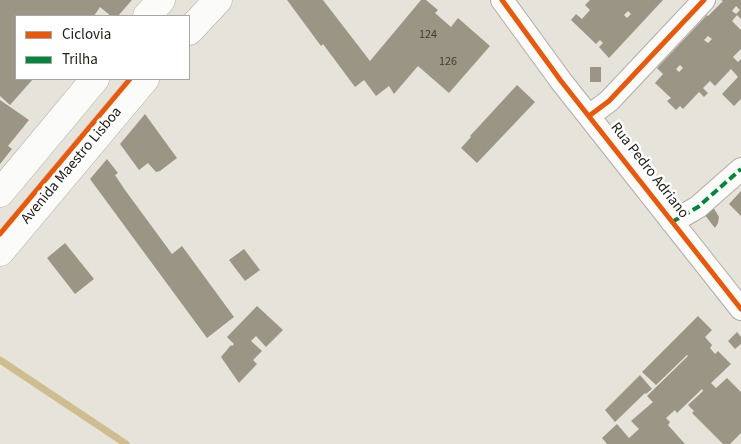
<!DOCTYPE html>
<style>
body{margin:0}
#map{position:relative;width:741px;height:444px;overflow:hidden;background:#e6e3da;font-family:"Source Sans 3",sans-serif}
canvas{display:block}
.legend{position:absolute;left:15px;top:15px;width:175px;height:65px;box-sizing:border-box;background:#fff;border:1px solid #a7a6a3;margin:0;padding:6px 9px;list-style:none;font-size:15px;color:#222019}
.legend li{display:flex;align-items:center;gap:10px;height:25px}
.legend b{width:25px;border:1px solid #a7a6a3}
</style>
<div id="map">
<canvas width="741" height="444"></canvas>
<ul class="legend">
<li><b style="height:6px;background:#e8590c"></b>Ciclovia</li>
<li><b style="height:6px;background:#00873e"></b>Trilha</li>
</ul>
</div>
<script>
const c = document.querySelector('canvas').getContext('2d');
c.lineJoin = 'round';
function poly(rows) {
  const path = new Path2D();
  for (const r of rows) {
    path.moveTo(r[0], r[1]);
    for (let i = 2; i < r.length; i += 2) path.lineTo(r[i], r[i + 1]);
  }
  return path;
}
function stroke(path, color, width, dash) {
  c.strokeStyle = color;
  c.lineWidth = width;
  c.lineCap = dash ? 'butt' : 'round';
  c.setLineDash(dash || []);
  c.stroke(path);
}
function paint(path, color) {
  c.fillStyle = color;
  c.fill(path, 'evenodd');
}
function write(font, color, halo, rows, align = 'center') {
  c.font = font + ' "Source Sans 3",sans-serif';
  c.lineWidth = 5;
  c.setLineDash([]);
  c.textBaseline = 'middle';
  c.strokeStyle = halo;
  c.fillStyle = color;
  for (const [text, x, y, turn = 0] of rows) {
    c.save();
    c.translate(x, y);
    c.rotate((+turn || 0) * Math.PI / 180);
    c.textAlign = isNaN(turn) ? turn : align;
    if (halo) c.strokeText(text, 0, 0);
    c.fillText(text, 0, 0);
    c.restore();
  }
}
const stream = poly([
 [0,360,126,444]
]);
const building = poly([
 [0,0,132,0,118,16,111,16,100,7,94,16,16,16,16,79,33,79,10,105,0,96],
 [287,0,323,0,370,61,421,0,426,0,438,10,435,13,451,27,458,18,490,46,449,93,418,66,394,94,389,86,376,96,364,80,355,87,323,44,321,46],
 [590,0,663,0,609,58,599,47,603,43,600,40,596,44,571,20,576,14,582,19,590,10,585,5],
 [628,11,631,14,627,18,624,15],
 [721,0,741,0,741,19,737,15,732,21,741,30,741,49,733,57,738,62,741,59,741,99,734,106,722,94,738,77,731,69,715,86,710,81,703,88,708,93,704,97,699,92,683,109,680,106,676,110,667,101,671,98,655,83,663,74,657,68,707,15,708,16,723,1],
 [736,6,740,10,736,14,732,11],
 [708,36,712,39,708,43,704,40],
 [680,65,683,68,679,72,676,69],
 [590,67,601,67,601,82,590,82],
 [517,85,535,102,477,163,461,148,471,137,470,136],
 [0,100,29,120,8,146,12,149,0,164],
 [145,114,177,158,160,171,156,172,148,163,139,170,120,144],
 [107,159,118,173,115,175,125,190,172,254,182,246,234,317,207,338,90,179],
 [741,191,741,216,729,204],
 [713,207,719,217,718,223,715,228,704,214],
 [65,243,94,279,75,294,47,258],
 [244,249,260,270,245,281,229,260],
 [257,306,283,330,266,347,256,336,251,341,262,351,253,360,257,364,239,383,221,357,231,345,232,346,234,344,227,337],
 [698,316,712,330,705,337,712,345,710,348,715,354,718,351,731,364,711,383,716,388,727,378,741,392,741,433,730,444,723,444,692,413,694,411,688,405,703,391,702,389,677,413,675,410,666,418,670,422,668,425,685,444,607,444,602,438,617,424,629,438,639,429,631,421,653,402,647,396,688,356,687,355,656,385,642,372],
 [737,332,741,337,741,344,735,349,728,341],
 [640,375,652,389,646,394,645,393,615,422,605,410]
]);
const street = poly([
 [502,0,561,81,741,309],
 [589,116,609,101,704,0],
 [672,222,698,207,741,169]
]);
const highway = poly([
 [147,16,161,0],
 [189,31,218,0],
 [0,193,95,79],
 [0,252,145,79]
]);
const quiet = poly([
 [672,222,698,207,741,169]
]);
const cycleway = poly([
 [502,0,561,81,741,309],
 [589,116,609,101,704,0],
 [0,234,130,79]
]);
const numberNames = [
 ["124",428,35],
 ["126",448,62]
];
const streetNames = [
 ["Avenida Maestro Lisboa",72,166,-50],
 ["Rua Pedro Adriano",649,171,52]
];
stroke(stream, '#cfbd8e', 7);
paint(building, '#9b9585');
stroke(street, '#b0ada6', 24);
stroke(highway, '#b0ada6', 29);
stroke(street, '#fbfbf9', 22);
stroke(highway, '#fbfbf9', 28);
stroke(quiet, '#00873e', 4, [8, 4]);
stroke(cycleway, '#e8590c', 5);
write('12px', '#403d34', null, numberNames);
write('15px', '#222019', '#fff', streetNames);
</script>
